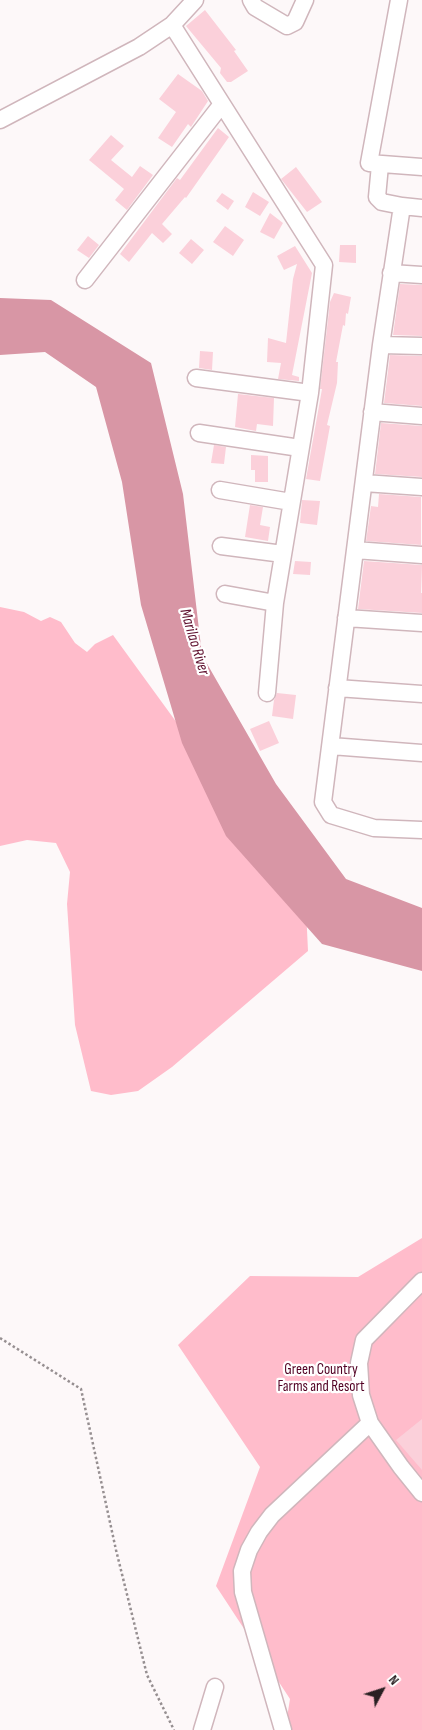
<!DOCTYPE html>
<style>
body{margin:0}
#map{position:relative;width:422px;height:1730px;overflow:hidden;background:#fdf8f9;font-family:"Sofia Sans Condensed",sans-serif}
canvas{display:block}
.north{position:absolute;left:357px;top:1665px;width:50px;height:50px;-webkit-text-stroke:4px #fff;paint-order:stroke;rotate:50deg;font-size:14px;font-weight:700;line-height:20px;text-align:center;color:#292022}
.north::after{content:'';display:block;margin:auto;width:18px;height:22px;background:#292022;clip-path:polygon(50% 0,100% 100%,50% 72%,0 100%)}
</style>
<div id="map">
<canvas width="422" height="1730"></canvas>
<div class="north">N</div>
</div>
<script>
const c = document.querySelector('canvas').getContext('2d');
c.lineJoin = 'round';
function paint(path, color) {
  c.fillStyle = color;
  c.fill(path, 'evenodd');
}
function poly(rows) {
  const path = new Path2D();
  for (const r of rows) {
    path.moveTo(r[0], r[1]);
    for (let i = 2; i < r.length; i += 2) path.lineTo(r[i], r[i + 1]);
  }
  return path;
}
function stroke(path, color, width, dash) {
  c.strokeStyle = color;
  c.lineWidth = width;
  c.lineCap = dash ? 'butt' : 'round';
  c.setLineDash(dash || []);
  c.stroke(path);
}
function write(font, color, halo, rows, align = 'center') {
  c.font = font + ' "Sofia Sans Condensed",sans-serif';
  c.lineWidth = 4.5;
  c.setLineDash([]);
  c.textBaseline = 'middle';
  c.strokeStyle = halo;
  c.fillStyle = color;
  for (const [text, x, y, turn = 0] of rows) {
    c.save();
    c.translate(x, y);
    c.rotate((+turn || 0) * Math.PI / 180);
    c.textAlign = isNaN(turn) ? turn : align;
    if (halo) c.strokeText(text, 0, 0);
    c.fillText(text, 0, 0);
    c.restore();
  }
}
const green = poly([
 [0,607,24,612,41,621,50,617,61,622,75,643,87,652,95,644,113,635,201,756,306,909,308,951,172,1067,138,1091,111,1095,91,1091,75,1025,67,904,70,872,56,843,27,840,0,846],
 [422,1238,422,1730,285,1730,290,1699,216,1586,260,1467,178,1345,250,1276,358,1277]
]);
const water = poly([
 [0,298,51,300,151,363,183,494,202,655,276,784,346,879,422,908,422,971,322,944,226,836,182,743,141,605,122,482,96,387,45,352,0,355]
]);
const building = poly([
 [205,10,236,50,234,51,248,71,231,82,227,82,220,73,221,68,186,26],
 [178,74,202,91,208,101,191,127,188,124,172,147,158,138,176,112,159,99],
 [218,128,229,137,186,198,185,197,162,224,172,234,163,243,152,233,129,262,120,254,177,178,180,180],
 [111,135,124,146,111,160,132,177,140,166,153,175,127,210,115,200,124,189,89,160],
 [296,167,322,202,307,212,281,179],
 [253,192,269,202,260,216,245,207],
 [222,193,234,201,228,210,216,201],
 [270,213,283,223,274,239,260,232],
 [225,226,244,240,233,256,213,242],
 [88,236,99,245,89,258,77,250],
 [191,239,204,250,192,264,179,253],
 [340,245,356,245,356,263,339,262],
 [295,246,312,273,292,375,299,377,299,381,278,379,281,363,267,362,268,338,286,343,293,279,297,264,284,270,277,256],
 [400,284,422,285,422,336,393,335],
 [334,293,351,297,348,314,346,313,345,326,343,325,336,362,338,362,337,383,327,425,330,426,320,481,306,479,322,389,320,389,330,302],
 [200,351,213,352,212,370,199,368],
 [390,355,422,356,422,406,384,403],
 [238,394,274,398,273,426,257,424,256,431,235,427],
 [381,423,422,426,422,477,375,474],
 [214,445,226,447,224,464,211,463],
 [251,455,268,456,268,482,255,482,255,470,251,470],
 [379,494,421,497,421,545,366,541,371,506,378,507],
 [302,500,320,501,317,525,300,523],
 [250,505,263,507,260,525,270,527,268,541,245,537],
 [295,561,311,562,310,575,293,574],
 [364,561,422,565,421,593,422,593,422,613,358,609],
 [277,693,296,695,293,719,272,716,274,700],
 [269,721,279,743,260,751,250,729],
 [422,1419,422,1470,396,1440]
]);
const path = poly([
 [0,1338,81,1389,116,1550,147,1675,174,1730]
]);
const minor = poly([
 [251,0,255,7,287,26,295,22,305,0],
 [399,0,369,163,422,167],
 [172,25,324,265,310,393,275,603,267,693],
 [0,120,139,47,172,25,195,0],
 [380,165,377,197,382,202,402,206,381,345,323,802,331,815,374,828,422,830],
 [402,206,422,208],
 [391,273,422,275],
 [85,280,222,104],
 [381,345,422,346],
 [196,378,310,393],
 [372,412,422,416],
 [199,433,300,448],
 [364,483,422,487],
 [220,490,291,502],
 [221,546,283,554],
 [355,550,422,555],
 [225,594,275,603],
 [346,618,422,623],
 [337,688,422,694],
 [331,746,422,753],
 [422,1281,364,1340,359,1363,361,1395,370,1423,401,1467,422,1493],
 [202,1730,215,1687],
 [283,1730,243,1592,242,1571,249,1550,259,1532,272,1515,370,1423]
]);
const parkNames = [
 ["Green Country",321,1370],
 ["Farms and Resort",321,1387]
];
const waterNames = [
 ["Marilao River",194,642,73]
];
paint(green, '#ffbccb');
paint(water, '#d896a5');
paint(building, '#fbd0da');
stroke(minor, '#d0b6bc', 19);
stroke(path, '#968f91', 2.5, [2.5, 2.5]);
stroke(minor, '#fff', 16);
write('15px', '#510023', '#fff', parkNames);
write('italic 16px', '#5f102e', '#fff', waterNames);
</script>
